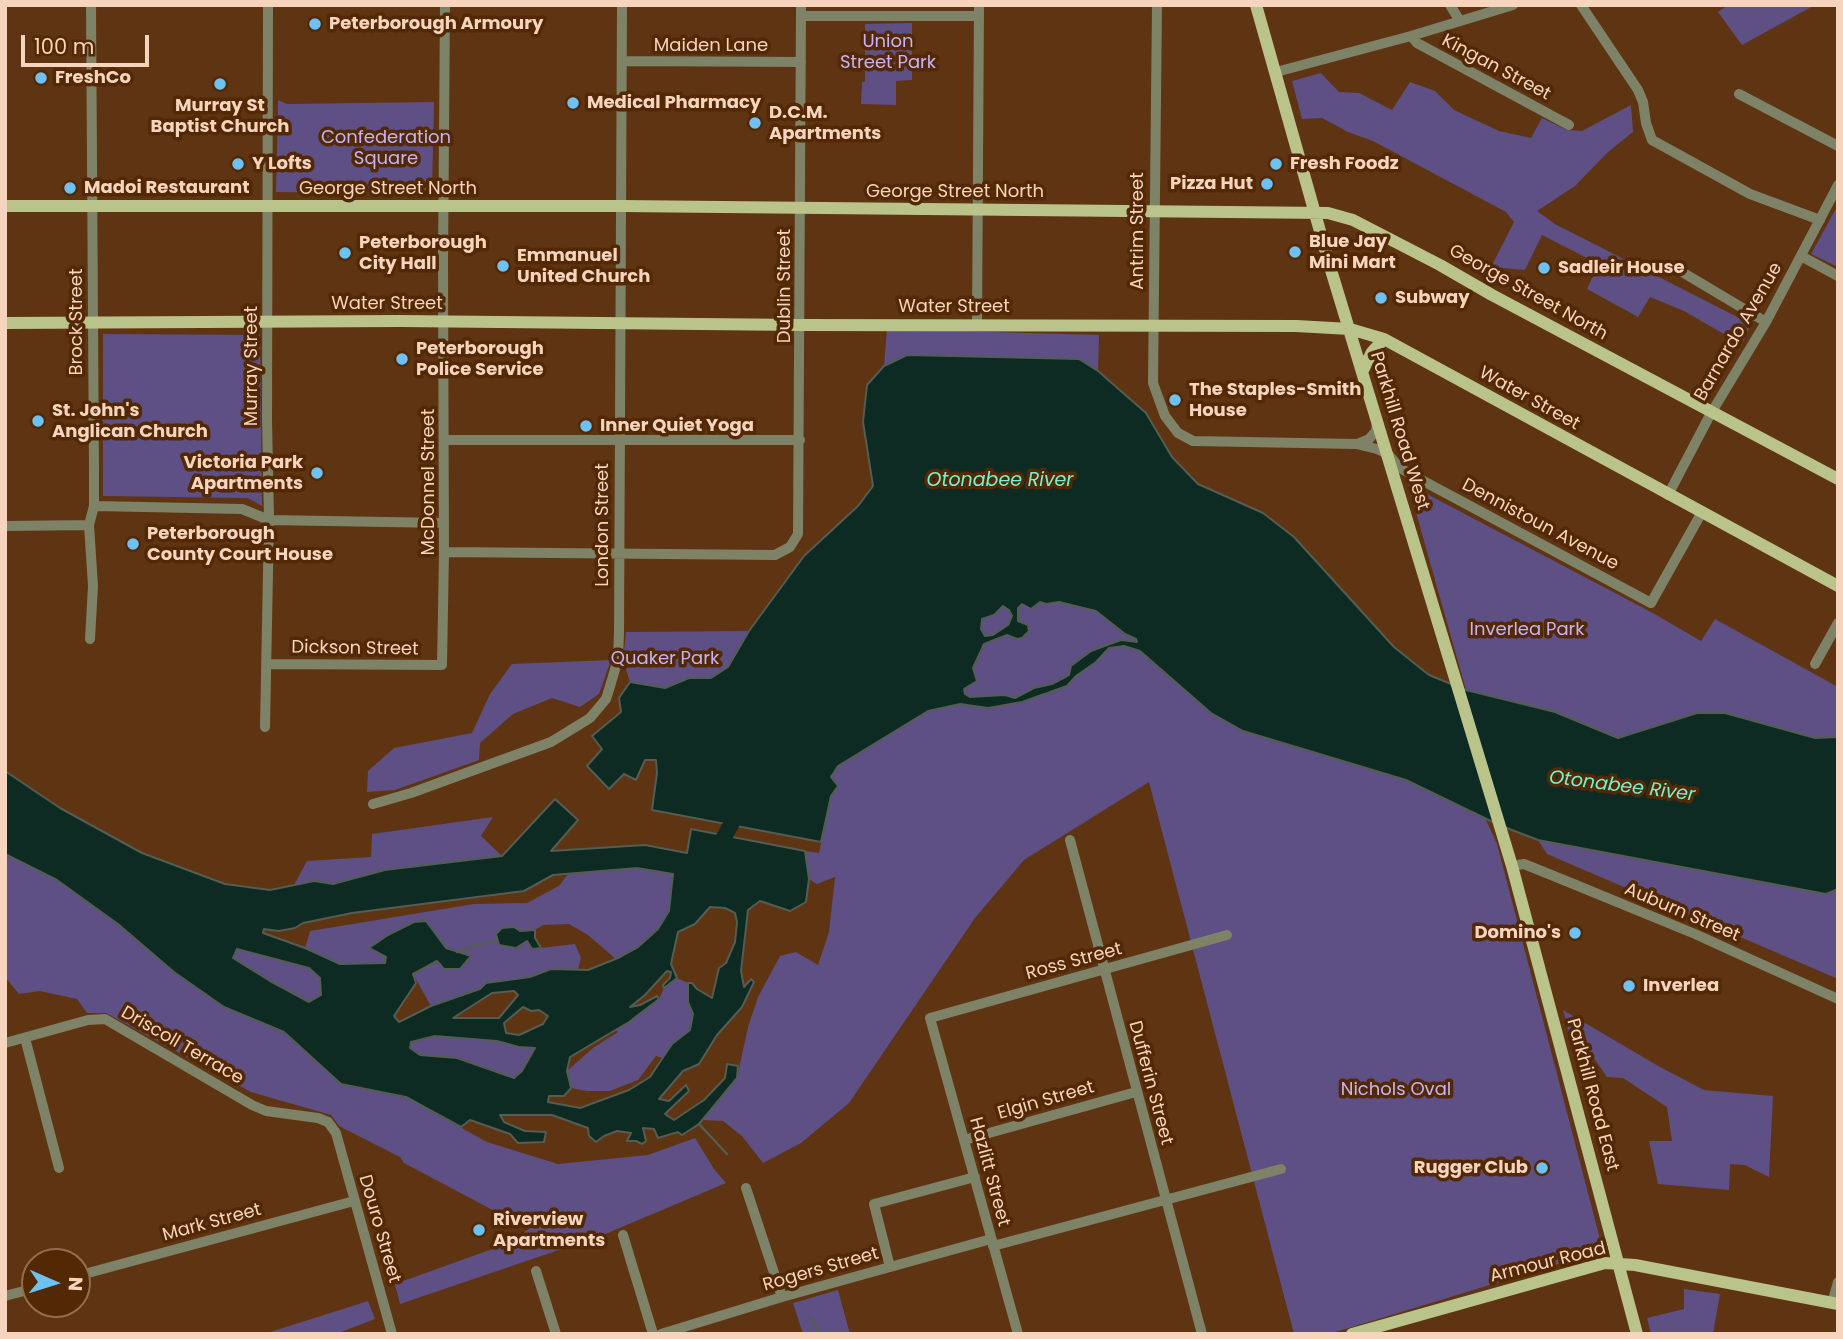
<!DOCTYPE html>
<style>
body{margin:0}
#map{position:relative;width:1843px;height:1339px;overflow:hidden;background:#5f3412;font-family:Poppins,sans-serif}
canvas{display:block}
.frame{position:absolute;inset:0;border:7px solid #f6d4be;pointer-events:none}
.north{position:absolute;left:21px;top:1248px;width:70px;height:70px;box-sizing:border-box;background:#532905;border:2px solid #946d4f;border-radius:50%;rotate:93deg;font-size:19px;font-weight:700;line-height:28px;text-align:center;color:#f6d4be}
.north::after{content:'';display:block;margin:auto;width:24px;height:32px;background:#6dc2f3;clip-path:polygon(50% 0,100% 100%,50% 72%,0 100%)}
.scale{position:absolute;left:21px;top:35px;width:128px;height:32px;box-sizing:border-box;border:4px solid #f6d4be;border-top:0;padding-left:9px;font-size:21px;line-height:24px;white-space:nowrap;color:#f6d4be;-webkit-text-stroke:5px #532905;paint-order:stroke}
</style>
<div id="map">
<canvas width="1843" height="1339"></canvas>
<div class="frame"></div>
<div class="north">N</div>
<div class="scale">100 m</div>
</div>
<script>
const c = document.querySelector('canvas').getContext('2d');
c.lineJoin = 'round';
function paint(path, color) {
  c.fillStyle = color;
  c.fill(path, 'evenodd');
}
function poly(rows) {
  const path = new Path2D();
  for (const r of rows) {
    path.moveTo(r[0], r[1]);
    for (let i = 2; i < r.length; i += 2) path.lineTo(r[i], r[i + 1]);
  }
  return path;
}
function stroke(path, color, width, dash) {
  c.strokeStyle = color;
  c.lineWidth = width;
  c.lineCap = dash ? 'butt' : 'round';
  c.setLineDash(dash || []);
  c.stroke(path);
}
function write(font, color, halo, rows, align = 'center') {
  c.font = font + ' Poppins,sans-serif';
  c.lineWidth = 7;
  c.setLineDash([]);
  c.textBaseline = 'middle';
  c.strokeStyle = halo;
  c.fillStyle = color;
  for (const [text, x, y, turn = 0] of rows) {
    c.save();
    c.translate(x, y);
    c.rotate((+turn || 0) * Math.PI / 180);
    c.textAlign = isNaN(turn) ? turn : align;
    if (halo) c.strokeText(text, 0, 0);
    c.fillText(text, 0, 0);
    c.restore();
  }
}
const green = poly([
 [1728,5,1815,5,1742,45,1718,12],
 [912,23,912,80,896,81,896,105,861,104,862,82,865,82,865,24],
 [1321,73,1339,92,1359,93,1392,110,1410,82,1435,91,1454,110,1499,131,1531,138,1542,118,1567,130,1582,131,1631,105,1633,132,1608,152,1575,186,1537,211,1555,224,1751,324,1743,342,1722,333,1684,311,1650,297,1638,317,1587,289,1596,270,1589,259,1542,235,1525,270,1491,267,1514,222,1506,212,1373,141,1348,132,1322,118,1302,119,1292,81],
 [278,100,287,104,434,102,432,191,426,194,276,192],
 [1838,205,1838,267,1811,254],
 [887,329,1099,335,1098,371,1079,359,908,355,884,366],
 [103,334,260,335,262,506,248,498,103,496],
 [1408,484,1651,612,1701,641,1715,619,1838,687,1838,737,1815,738,1725,713,1697,713,1618,738,1555,712,1466,690],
 [1040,602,1046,604,1059,602,1096,611,1125,634,1136,639,1137,643,1121,640,1091,651,1069,675,1052,684,1034,688,1015,698,1005,695,970,697,965,694,963,689,977,681,973,668,984,644,1007,635,1016,639,1028,625,1018,621,1018,608,1022,603],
 [1003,606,1009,610,1012,615,1008,625,993,635,984,636,981,629,982,619,993,615],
 [749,631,728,667,711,678,689,678,665,688,630,682,623,660,626,632],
 [1124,646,1140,651,1211,713,1243,731,1406,780,1485,818,1497,844,1600,1239,1585,1256,1329,1334,1294,1334,1149,782,1024,860,975,918,849,1103,801,1143,763,1163,742,1136,723,1121,702,1120,737,1078,748,1027,758,997,780,956,796,952,818,965,829,932,835,877,817,884,809,879,805,851,819,853,831,796,838,786,831,777,838,766,928,711,960,704,988,708,1022,702,1067,686,1076,676,1096,662,1109,648],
 [611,660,599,694,580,707,552,698,513,714,480,743,479,760,395,790,367,792,368,771,394,748,472,733,490,694,512,664],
 [493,817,481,836,502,856,385,870,333,884,314,881,294,885,307,861,371,857,372,834],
 [1538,840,1826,894,1838,889,1838,979,1547,854],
 [5,854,57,880,118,924,174,972,224,1007,284,1032,341,1084,406,1097,487,1142,558,1164,648,1155,695,1138,714,1169,726,1183,603,1235,400,1304,395,1284,509,1243,533,1226,502,1215,404,1163,400,1157,339,1126,331,1115,251,1092,106,1013,87,1013,77,999,40,991,19,994,5,977],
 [637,868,674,873,669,911,658,929,638,947,616,959,588,935,569,924,543,925,535,930,520,931,532,949,575,944,581,958,578,969,551,969,530,977,486,983,480,989,431,1006,413,974,438,961,446,948,426,921,413,922,388,935,370,948,386,957,386,963,340,964,305,948,310,931,474,904,527,903,559,886,568,874],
 [237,948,309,968,320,978,321,995,309,1002,270,981,233,958],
 [677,978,688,983,688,1002,693,1014,693,1021,690,1030,672,1044,663,1058,656,1056,638,1080,610,1091,587,1091,571,1088,567,1071,593,1048,618,1032,615,1029,629,1022,659,999,664,988],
 [1563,1010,1660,1067,1704,1090,1773,1096,1769,1177,1745,1165,1730,1164,1729,1190,1658,1184,1649,1141,1672,1141,1667,1107,1623,1078,1607,1077,1593,1057,1576,1059],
 [435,1036,497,1041,519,1047,536,1048,522,1071,514,1078,457,1058,420,1055,410,1048,411,1043],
 [1684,1289,1720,1294,1713,1334,1651,1334,1647,1318,1684,1309],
 [838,1290,850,1334,803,1334,793,1303],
 [368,1301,375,1319,336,1334,264,1334]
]);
const water = poly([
 [907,355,1079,359,1098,371,1146,413,1172,457,1198,484,1263,513,1294,537,1394,647,1429,675,1466,690,1555,712,1618,738,1697,713,1725,713,1815,738,1838,737,1838,889,1826,894,1538,840,1499,825,1406,780,1243,731,1211,713,1140,651,1124,646,1109,648,1096,662,1076,676,1067,686,1022,702,988,708,960,704,928,711,838,766,831,777,838,786,831,796,821,842,652,810,657,773,656,760,645,760,636,780,624,774,609,789,587,766,602,749,592,736,621,712,619,698,630,682,665,688,689,678,711,678,728,667,749,631,804,556,858,506,873,486,863,422,867,385,884,366,907,355],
 [1040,602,1046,604,1059,602,1096,611,1125,634,1136,639,1137,642,1121,640,1091,651,1071,666,1069,675,1052,684,1034,688,1015,698,1005,695,970,697,965,694,964,689,977,681,973,668,984,644,1007,635,1017,639,1022,638,1029,631,1028,625,1018,621,1018,608,1022,604,1031,609,1040,602],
 [1003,606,1009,610,1012,616,1008,625,993,635,985,636,981,629,982,619,994,615,1003,606],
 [5,771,60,808,142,853,225,884,270,890,314,881,333,884,385,870,502,856,555,799,578,820,551,851,645,845,687,853,691,829,805,851,809,879,806,902,790,911,760,901,748,910,741,971,744,987,751,979,754,982,742,1007,717,1035,699,1064,683,1071,659,1099,669,1101,686,1085,689,1091,665,1114,674,1120,704,1100,725,1078,727,1064,738,1066,737,1078,699,1124,682,1135,678,1132,658,1138,654,1129,643,1128,646,1141,642,1144,636,1141,627,1141,631,1133,617,1131,604,1136,596,1142,589,1136,588,1128,552,1115,500,1115,504,1122,525,1131,546,1132,544,1142,518,1143,510,1134,470,1120,461,1127,406,1097,341,1084,284,1032,224,1007,174,972,118,924,57,880,5,854,5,771],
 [637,868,673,874,669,911,658,929,638,947,618,958,588,970,551,969,530,977,486,983,480,989,431,1006,399,1022,394,1016,416,983,413,974,437,961,444,969,460,969,471,956,446,948,426,921,414,922,388,935,369,948,386,957,385,963,340,964,305,948,263,933,264,929,279,931,295,928,303,923,352,913,524,891,553,875,637,868],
 [710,907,725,908,735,913,737,922,735,942,726,963,719,968,712,998,697,989,692,983,688,983,688,1002,693,1014,690,1030,672,1044,650,1077,629,1090,580,1108,548,1102,549,1096,564,1096,571,1088,567,1071,570,1057,629,1022,659,999,657,996,640,1005,630,1007,645,995,667,971,671,972,670,978,663,985,664,988,677,978,671,964,678,932,695,924,710,907],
 [237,949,309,968,320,978,321,995,309,1002,270,981,233,958,237,949],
 [514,991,518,995,499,1018,453,1018,492,993,514,991],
 [523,1007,531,1011,539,1010,548,1016,543,1024,519,1035,506,1033,504,1023,523,1007],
 [435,1036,497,1041,519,1047,535,1048,522,1071,514,1078,457,1058,420,1055,410,1048,411,1042,435,1036],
 [514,927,520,931,535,930,535,938,541,948,532,949,527,941,516,948,499,945,496,934,502,928,514,927]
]);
const stream = poly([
 [457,952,480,944,497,941],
 [699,1124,727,1154],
 [810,1317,820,1334]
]);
const river = poly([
 [715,854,741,806]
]);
const minor = poly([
 [1157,5,1153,383,1165,416,1178,433,1193,441,1356,444,1377,449,1387,453,1400,468,1414,476,1651,603,1702,512],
 [1450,5,1460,21],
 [1581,5,1638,90,1643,102,1646,123,1652,140,1750,194,1820,220],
 [801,16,979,16],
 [1411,36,1417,43,1569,125],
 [622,61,801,62],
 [1276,72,1411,36,1513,5],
 [1739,94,1838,146],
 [1801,256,1838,276],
 [1672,266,1766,322],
 [977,324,979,5],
 [444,440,800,440],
 [1357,444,1369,439,1376,431,1377,421],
 [1668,495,1710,415,1766,322,1838,185],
 [94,506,242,509,269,520,444,523],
 [5,526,89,525],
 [444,552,775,555,790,547,798,534,801,5],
 [90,639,93,586,89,525,94,506,94,474,91,5],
 [268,664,442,665,444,552,443,264,445,5],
 [1815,664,1838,623],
 [265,727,269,520,267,419,268,5],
 [373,804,411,793,551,742,590,718,606,699,611,683,618,659,619,633,622,5],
 [1070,840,1202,1334],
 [1512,866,1524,864,1571,883,1695,934,1838,999],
 [25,1038,59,1168],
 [5,1043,88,1020,105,1019,252,1105,266,1111,318,1118,328,1122,336,1133,392,1334],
 [964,1140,1136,1092],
 [746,1188,782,1297],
 [623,1235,653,1334],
 [993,1246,1281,1169],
 [890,1267,874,1204,975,1177],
 [536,1271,556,1334],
 [77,1276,354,1201],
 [5,1296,35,1288],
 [1832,1303,1838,1282],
 [661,1334,782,1297,991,1239],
 [1018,1334,930,1018,1227,935]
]);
const major = poly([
 [1256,5,1331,270,1512,866,1637,1334],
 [5,206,621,206,1328,213,1353,220,1440,265,1492,295,1838,479],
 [5,323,400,321,800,325,1296,326,1350,329,1384,339,1838,586],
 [1363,370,1372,352,1384,339],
 [1352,1334,1605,1263,1635,1265,1838,1304]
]);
const markers = [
 [315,24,7,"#6dc2f3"],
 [41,78,7,"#6dc2f3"],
 [220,84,7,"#6dc2f3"],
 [573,103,7,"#6dc2f3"],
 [755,123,7,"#6dc2f3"],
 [238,164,7,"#6dc2f3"],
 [1276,164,7,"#6dc2f3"],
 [1267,184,7,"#6dc2f3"],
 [70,188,7,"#6dc2f3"],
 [1295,252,7,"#6dc2f3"],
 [345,253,7,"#6dc2f3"],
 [503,266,7,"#6dc2f3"],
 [1544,268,7,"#6dc2f3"],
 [1381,298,7,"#6dc2f3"],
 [402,359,7,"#6dc2f3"],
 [1175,400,7,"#6dc2f3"],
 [38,421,7,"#6dc2f3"],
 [586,426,7,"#6dc2f3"],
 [317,473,7,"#6dc2f3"],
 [133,544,7,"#6dc2f3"],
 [1575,933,7,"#6dc2f3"],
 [1629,986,7,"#6dc2f3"],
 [1542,1168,7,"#6dc2f3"],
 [479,1230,7,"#6dc2f3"]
];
const poiNames = [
 ["Peterborough Armoury",329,24],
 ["FreshCo",55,78],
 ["Medical Pharmacy",587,103],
 ["Murray St",220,106,"center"],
 ["Baptist Church",220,127,"center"],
 ["D.C.M.",769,113],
 ["Apartments",769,134],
 ["Y Lofts",252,164],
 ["Fresh Foodz",1290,164],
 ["Pizza Hut",1253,184,"right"],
 ["Madoi Restaurant",84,188],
 ["Blue Jay",1309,242],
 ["Mini Mart",1309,263],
 ["Peterborough",359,243],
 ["City Hall",359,264],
 ["Emmanuel",517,256],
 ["United Church",517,277],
 ["Sadleir House",1558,268],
 ["Subway",1395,298],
 ["Peterborough",416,349],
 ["Police Service",416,370],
 ["The Staples-Smith",1189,390],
 ["House",1189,411],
 ["St. John's",52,411],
 ["Anglican Church",52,432],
 ["Inner Quiet Yoga",600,426],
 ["Victoria Park",303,463,"right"],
 ["Apartments",303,484,"right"],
 ["Peterborough",147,534],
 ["County Court House",147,555],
 ["Domino's",1561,933,"right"],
 ["Inverlea",1643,986],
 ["Rugger Club",1528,1168,"right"],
 ["Riverview",493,1220],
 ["Apartments",493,1241]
];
const parkNames = [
 ["Union",888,42],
 ["Street Park",888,63],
 ["Confederation",386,138],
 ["Square",386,159],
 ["Inverlea Park",1527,630],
 ["Quaker Park",665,659],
 ["Nichols Oval",1396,1090]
];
const streetNames = [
 ["Maiden Lane",711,46],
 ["Kingan Street",1496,68,28],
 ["George Street North",388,189],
 ["George Street North",955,192],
 ["Antrim Street",1138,231,-90],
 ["Dublin Street",785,286,-90],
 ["George Street North",1528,293,29],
 ["Water Street",387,304],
 ["Water Street",954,307],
 ["Brock Street",77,322,-90],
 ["Barnardo Avenue",1739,332,-60],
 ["Murray Street",252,366,-90],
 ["Water Street",1529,399,29],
 ["Parkhill Road West",1399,431,73],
 ["McDonnel Street",429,482,-90],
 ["London Street",603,525,-90],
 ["Dennistoun Avenue",1540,525,28],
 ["Dickson Street",355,649,1],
 ["Auburn Street",1682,913,23],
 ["Ross Street",1074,962,-15],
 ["Driscoll Terrace",182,1046,30],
 ["Dufferin Street",1150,1083,75],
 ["Parkhill Road East",1592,1095,75],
 ["Elgin Street",1046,1101,-16],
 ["Hazlitt Street",989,1172,75],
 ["Mark Street",212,1223,-15],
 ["Douro Street",379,1229,74],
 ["Armour Road",1548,1263,-14],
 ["Rogers Street",821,1270,-16]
];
const waterNames = [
 ["Otonabee River",1000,481],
 ["Otonabee River",1622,787,7]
];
paint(green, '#5e4f85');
paint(water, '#0d2a23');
stroke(water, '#535d52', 2);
stroke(stream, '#535d52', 2.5);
stroke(river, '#0d2a23', 16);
stroke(minor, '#7e8266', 10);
stroke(major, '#bac389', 12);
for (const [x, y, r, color] of markers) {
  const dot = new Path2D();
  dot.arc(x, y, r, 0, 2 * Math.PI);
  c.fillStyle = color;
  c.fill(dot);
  stroke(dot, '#532905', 2.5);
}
write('bold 18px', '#f6d4be', '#532905', poiNames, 'left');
write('18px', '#c4b3f8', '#532905', parkNames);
write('18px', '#f6d4be', '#532905', streetNames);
write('italic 19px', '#73f2d3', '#532905', waterNames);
</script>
